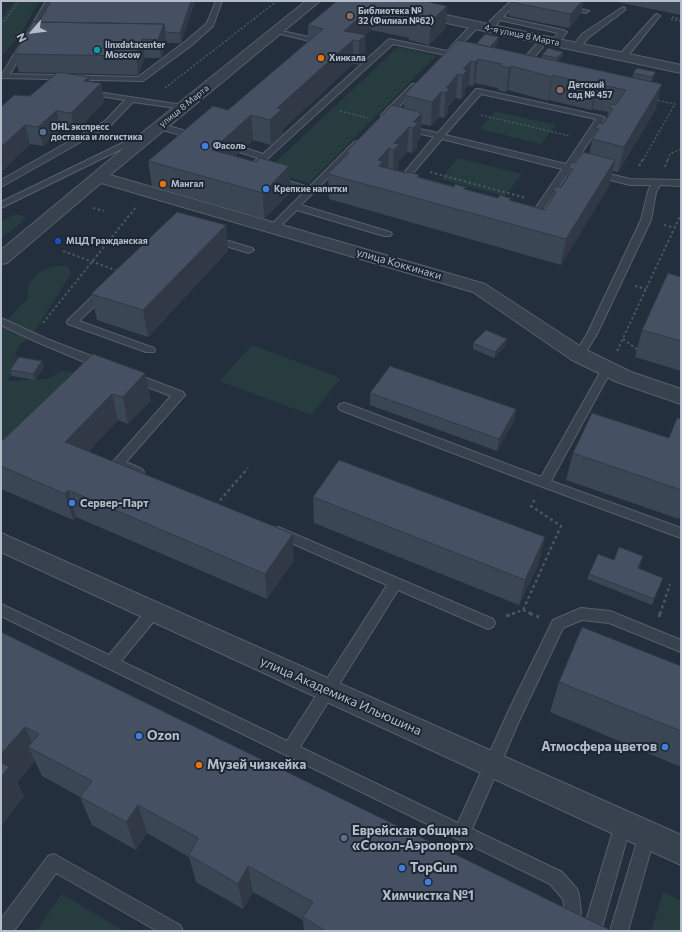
<!DOCTYPE html>
<meta charset="utf-8">
<style>
body{margin:0}
#map{position:relative;width:682px;height:932px;overflow:hidden;background:#242f3e;font-family:Commissioner,sans-serif}
canvas{display:block}
.frame{position:absolute;inset:0;border:2px solid #b4bcc9;pointer-events:none}
.north{position:absolute;left:12px;top:12px;width:40px;height:40px;-webkit-text-stroke:3px #1d2633;paint-order:stroke;rotate:242deg;font-size:11px;font-weight:700;line-height:16px;text-align:center;color:#b4bcc9}
.north::after{content:'';display:block;margin:auto;width:14px;height:18px;background:#b4bcc9;clip-path:polygon(50% 0,100% 100%,50% 72%,0 100%)}
</style>
<div id="map">
<canvas width="682" height="932"></canvas>
<div class="frame"></div>
<div class="north">N</div>
</div>
<script>
const c = document.querySelector('canvas').getContext('2d');
c.lineJoin = 'round';
function paint(path, color) {
  c.fillStyle = color;
  c.fill(path, 'evenodd');
}
function poly(rows) {
  const path = new Path2D();
  for (const r of rows) {
    path.moveTo(r[0], r[1]);
    for (let i = 2; i < r.length; i += 2) path.lineTo(r[i], r[i + 1]);
  }
  return path;
}
function stroke(path, color, width, dash) {
  c.strokeStyle = color;
  c.lineWidth = width;
  c.lineCap = dash ? 'butt' : 'round';
  c.setLineDash(dash || []);
  c.stroke(path);
}
function write(font, color, halo, rows, align = 'center') {
  c.font = font + ' Commissioner,sans-serif';
  c.lineWidth = 4;
  c.setLineDash([]);
  c.textBaseline = 'middle';
  c.strokeStyle = halo;
  c.fillStyle = color;
  for (const [text, x, y, turn = 0] of rows) {
    c.save();
    c.translate(x, y);
    c.rotate((+turn || 0) * Math.PI / 180);
    c.textAlign = isNaN(turn) ? turn : align;
    if (halo) c.strokeText(text, 0, 0);
    c.fillText(text, 0, 0);
    c.restore();
  }
}
const green = poly([
 [15,1,39,1,20,36,1,57,1,19],
 [398,47,436,56,309,183,266,171],
 [495,111,525,118,556,125,541,144,480,129],
 [458,158,522,174,505,196,441,179],
 [16,214,25,217,22,222,1,238,1,221],
 [67,265,71,274,34,332,18,347,15,355,22,361,6,381,47,379,62,371,81,373,1,472,1,326,28,298,28,284,39,273,51,267],
 [252,345,341,378,311,415,219,381],
 [663,892,681,901,681,931,651,931],
 [62,894,124,931,36,931]
]);
const pathFar3 = poly([
 [672,17,681,19],
 [671,19,681,21],
 [1,25,19,1],
 [165,88,277,1],
 [340,111,368,118],
 [481,115,570,136],
 [643,160,675,104,656,100],
 [668,160,670,154,681,149]
]);
const pathFar2 = poly([
 [639,166,643,159],
 [665,167,668,159],
 [430,172,526,198],
 [93,208,104,211],
 [664,225,675,228],
 [63,251,118,271],
 [635,286,646,289],
 [43,323,136,207],
 [623,339,638,350],
 [617,351,681,214]
]);
const pathFar1 = poly([
 [216,505,248,468],
 [523,610,532,614],
 [512,614,523,610,561,526,531,506,535,499],
 [660,614,670,584]
]);
const path = poly([
 [529,613,539,617],
 [506,616,515,613],
 [659,617,660,613]
]);
const lane = poly([
 [46,1,52,1,10,74,138,77,186,41,207,23,216,1,222,1,213,26,192,45,143,81,2,78,1,76,46,1],
 [511,1,518,1,503,17,563,30,567,32,558,44,555,44,551,42,558,33,500,20,496,25,490,25,490,21,511,1],
 [536,1,549,1,589,11,586,13,536,1],
 [623,7,625,8,625,10,588,38,579,49,573,49,572,47,582,34,623,7],
 [657,14,660,16,659,17,626,58,620,58,620,54,655,15,657,14],
 [473,23,479,23,480,25,453,53,464,55,464,59,393,44,254,171,251,172,247,169,258,158,239,152,238,150,239,148,242,147,263,154,389,39,447,51,473,23],
 [273,29,318,39,322,41,318,43,276,33,272,31,273,29],
 [542,38,545,38,549,40,523,70,517,70,517,66,542,38],
 [412,84,418,84,419,86,387,119,381,119,381,115,412,84],
 [476,89,479,89,601,116,605,118,573,166,579,169,575,172,570,170,533,225,527,225,394,188,393,186,434,137,403,130,402,128,403,126,406,126,438,133,476,89],
 [481,94,596,119,566,164,445,135,481,94],
 [442,139,562,169,528,219,403,185,442,139],
 [84,90,183,105,187,107,183,109,133,102,111,125,1,187,1,180,105,121,125,100,87,94,83,92,84,90],
 [156,124,162,124,200,135,201,137,200,139,194,139,156,128,155,126,156,124],
 [143,133,146,133,150,135,1,208,1,202,143,133],
 [357,141,360,142,361,144,360,146,301,205,390,232,392,234,390,236,384,236,297,210,276,230,270,230,268,228,305,191,272,182,271,180,272,178,275,177,309,187,354,142,357,141],
 [597,171,630,179,681,180,681,186,660,185,656,192,651,220,597,334,583,357,579,359,575,357,574,355,587,334,641,220,648,192,651,185,630,185,594,176,593,174,594,172,597,171],
 [212,236,252,248,254,250,249,253,209,241,207,239,212,236],
 [105,287,109,288,110,290,109,292,79,321,154,348,155,350,154,352,146,352,68,324,67,322,68,320,101,288,105,287],
 [1,318,47,339,107,362,108,365,107,368,99,368,39,343,1,325,1,318],
 [607,365,611,366,612,369,551,481,681,528,681,538,524,480,340,410,338,407,340,404,344,403,348,404,541,477,602,369,603,366,607,365],
 [133,373,183,392,185,395,126,462,142,469,144,472,142,475,138,476,114,466,112,463,171,396,129,380,127,377,129,374,133,373],
 [278,527,493,619,495,623,493,627,488,629,398,590,300,747,458,823,508,712,553,620,581,608,610,611,681,640,681,652,609,623,582,620,563,628,520,719,472,829,562,872,577,889,579,895,581,913,575,931,557,931,565,913,563,899,550,884,1,616,1,604,109,655,149,607,154,605,159,607,161,611,159,615,121,661,287,741,387,585,273,535,272,532,273,529,278,527],
 [623,816,629,818,631,824,601,931,583,931,615,824,617,818,623,816],
 [647,827,653,829,655,835,628,931,610,931,639,835,641,829,647,827],
 [54,854,180,925,183,931,157,931,56,873,14,931,1,931,1,919,48,856,54,854]
]);
const street = poly([
 [306,1,320,1,110,175,485,284,586,350,631,372,681,389,681,404,617,382,572,360,473,292,101,183,7,263,1,264,1,250,148,128,306,1],
 [356,1,380,1,681,65,681,73,362,5,358,4,356,1],
 [1,533,681,835,681,865,1,552,1,533]
]);
const wall = poly([
 [51,1,195,1,181,43,166,43,161,58,145,58,138,75,64,73,90,82,101,83,104,102,75,132,61,130,43,146,30,144,1,172,1,107,30,96,57,73,19,72,14,54,39,22],
 [337,1,447,6,445,29,429,45,409,40,409,38,371,30,365,35,365,59,359,65,353,64,283,129,283,134,271,145,253,140,235,156,291,192,264,219,152,186,148,161,228,110,308,41,308,25],
 [512,1,583,1,581,14,569,28,509,16,511,2],
 [612,1,681,1,681,15],
 [498,43,494,48,542,58,542,55,563,52,562,57,558,61,633,78,633,73,654,77,651,82,656,109,618,172,612,171,609,186,561,265,329,199,328,174,346,156,346,152,404,108,404,95,476,44],
 [475,83,498,88,498,90,506,92,508,90,548,101,549,100,591,110,593,109,608,112,607,119,603,124,595,128,589,154,568,168,566,179,561,187,553,191,551,200,545,210,419,177,419,175,406,173,397,170,398,169,398,162,407,152,412,153,417,148,417,141,420,138,421,124,431,126,439,117,444,118,448,113,448,107,456,98,461,99,465,95,465,88,469,85,473,86],
 [226,225,228,251,148,337,97,320,91,294],
 [681,277,681,371,635,357,642,330],
 [473,343,506,345,494,358,473,349],
 [93,354,151,400,128,424,118,420,89,451,294,560,267,599,76,517,73,520,1,489,1,442],
 [44,367,35,380,12,376,10,370],
 [370,393,516,409,514,421,497,451,370,405],
 [681,419,681,514,679,519,566,480,573,453,669,438],
 [313,497,539,563,519,605,314,523],
 [614,560,641,562,639,569,663,578,652,605,587,579,589,574],
 [1,632,612,931,304,931,303,920,253,892,243,909,196,882,189,857,147,833,136,850,92,825,80,797,42,776,35,761,17,782,24,796,1,826],
 [681,666,681,767,550,712,559,682]
]);
const shadedWall = poly([
 [191,1,195,1,181,43,180,33],
 [582,1,583,1,581,14,569,28,571,14],
 [447,6,445,29,429,45,431,21],
 [372,7,371,30,359,41,353,40,353,64,283,129,283,134,271,145,270,120,277,108,344,31],
 [164,24,166,43,161,58,158,40],
 [366,35,365,59,359,65,359,41],
 [499,37,498,43,485,57,485,52],
 [142,39,145,58,138,75,136,56],
 [563,52,562,57,556,64,557,58],
 [478,59,475,83,473,86,475,62],
 [471,61,469,85,465,88,465,95,461,99,463,69],
 [511,66,508,90,506,92,509,68],
 [656,72,654,77,651,83,652,77],
 [458,74,456,98,448,107,448,113,444,118,446,88],
 [553,75,549,100,548,101,552,77],
 [89,77,92,92,101,83,104,102,75,132,71,113,84,81],
 [598,84,593,109,591,110,596,86],
 [662,84,656,109,618,172,624,147],
 [441,92,439,117,431,126,432,102],
 [56,111,61,130,43,146,38,127],
 [422,113,420,138,417,141,417,148,412,153,413,122],
 [251,115,253,140,214,176,212,150],
 [25,125,30,144,1,172,1,147],
 [409,127,407,152,398,162,398,169,393,175,394,143],
 [389,148,388,174,382,187,378,160],
 [615,160,609,186,561,265,566,239],
 [289,166,291,192,264,219,263,193],
 [226,225,228,251,148,337,143,310],
 [507,339,506,345,494,358,495,352],
 [42,361,44,367,35,380,33,374],
 [145,373,151,400,128,424,123,397],
 [112,394,118,420,73,468,65,442],
 [516,409,514,421,497,451,499,439],
 [68,490,76,517,73,520,65,494],
 [293,534,294,560,267,599,265,574],
 [545,537,539,563,519,605,525,580],
 [25,727,36,751,28,747,35,761,17,782,24,796,1,826,1,754],
 [138,805,147,833,136,850,126,822],
 [248,866,253,892,243,909,238,884]
]);
const building = poly([
 [51,1,191,1,180,33,165,32,164,24,39,22,51,1],
 [337,1,424,1,447,6,431,21,410,17,412,15,372,7,344,31,366,35,359,41,353,40,277,108,282,109,270,120,251,115,212,150,256,162,260,158,289,166,263,193,148,161,213,106,228,110,323,29,308,25,337,1],
 [512,1,582,1,571,14,511,2,512,1],
 [33,22,164,24,158,40,142,39,136,56,14,54,33,22],
 [485,34,499,37,490,47,476,44,485,34],
 [458,40,662,84,624,147,592,139,599,129,595,128,599,123,603,124,613,109,609,108,612,104,616,105,626,90,598,84,596,86,553,75,552,77,511,66,509,68,500,66,502,64,478,59,475,62,471,61,463,69,467,70,463,75,458,74,446,88,450,88,446,93,441,92,432,102,404,95,458,40],
 [548,48,563,52,557,58,542,55,548,48],
 [637,68,656,72,652,77,633,73,637,68],
 [58,72,89,77,84,81,101,83,71,113,56,111,38,127,25,125,1,147,1,107,14,95,30,96,58,72],
 [392,105,422,113,413,122,418,123,413,128,409,127,394,143,399,144,394,150,389,148,378,160,383,161,379,166,406,173,408,172,413,173,419,175,417,177,454,187,455,184,461,186,466,187,464,189,498,198,500,195,506,197,511,198,509,200,545,210,556,192,553,191,556,186,561,187,573,169,568,168,572,162,576,163,583,152,615,160,566,239,328,174,349,153,346,152,392,105],
 [177,212,226,225,143,310,91,294,177,212],
 [668,273,681,277,681,341,642,330,668,273],
 [486,330,507,339,495,352,473,343,486,330],
 [93,354,145,373,123,397,112,394,65,442,293,534,265,574,68,490,65,494,1,466,1,442,93,354],
 [19,357,42,361,33,374,10,370,19,357],
 [390,366,516,409,499,439,370,393,390,366],
 [592,413,669,438,677,418,681,419,681,490,573,453,592,413],
 [339,460,545,537,525,580,313,497,339,460],
 [619,547,643,556,638,568,663,578,654,599,589,574,598,554,614,560,619,547],
 [582,627,681,666,681,731,559,682,582,627],
 [1,632,612,931,326,931,303,917,313,902,248,866,238,884,189,855,198,838,138,805,126,822,80,797,92,781,28,747,39,734,25,727,1,754,1,632],
 [1,762,9,767,1,777,1,762]
]);
const markers = [
 [350,16,4,"#8d6e63"],
 [97,50,4,"#0f9aa8"],
 [321,58,4,"#e8710a"],
 [560,90,4,"#8d6e63"],
 [43,132,4,"#5c6f8a"],
 [205,146,4,"#3f7fe0"],
 [163,184,4,"#e8710a"],
 [266,189,4,"#3f7fe0"],
 [58,241,4,"#1a4fb4"],
 [72,503,4,"#3f7fe0"],
 [139,736,4,"#3f7fe0"],
 [665,747,4,"#3f7fe0"],
 [199,765,4,"#e8710a"],
 [344,838,4,"#5c6f8a"],
 [402,868,4,"#3f7fe0"],
 [428,882,4,"#3f7fe0"]
];
const farPoinames = [
 ["Библиотека №",358,11],
 ["32 (Филиал №62)",358,21],
 ["linxdatacenter",105,45],
 ["Moscow",105,55],
 ["Хинкала",329,58],
 ["Детский",568,85],
 ["сад № 457",568,95],
 ["DHL экспресс",51,127],
 ["доставка и логистика",51,137],
 ["Фасоль",213,146],
 ["Мангал",171,184],
 ["Крепкие напитки",274,189],
 ["МЦД Гражданская",66,241]
];
const farStreetnames = [
 ["4-я улица 8 Марта",522,35,12],
 ["улица 8 Марта",184,106,-39]
];
const streetNames = [
 ["улица Коккинаки",399,264,16]
];
const poiNames = [
 ["Сервер-Парт",80,503]
];
const nearStreetnames = [
 ["улица Академика Ильюшина",341,696,24]
];
const nearPoinames = [
 ["Ozon",147,736],
 ["Атмосфера цветов",657,747,"right"],
 ["Музей чизкейка",207,765],
 ["Еврейская община",352,831],
 ["«Сокол-Аэропорт»",352,846],
 ["TopGun",410,868],
 ["Химчистка №1",428,896,"center"]
];
paint(green, '#263c3f');
stroke(lane, '#565f6c', 2);
stroke(street, '#565f6c', 2);
stroke(pathFar3, '#44595c', 1.5, [2, 2]);
stroke(pathFar2, '#44595c', 2, [2.5, 2.5]);
stroke(pathFar1, '#44595c', 2.5, [3, 3]);
stroke(path, '#44595c', 3, [4, 4]);
paint(lane, '#38414e');
paint(street, '#38414e');
paint(wall, '#3b4654');
paint(shadedWall, '#303945');
paint(building, '#455162');
stroke(building, '#303945', 1);
for (const [x, y, r, color] of markers) {
  const dot = new Path2D();
  dot.arc(x, y, r, 0, 2 * Math.PI);
  c.fillStyle = color;
  c.fill(dot);
  stroke(dot, '#1d2633', 1.5);
}
write('bold 9px', '#b4bcc9', '#1d2633', farPoinames, 'left');
write('9px', '#b4bcc9', '#1d2633', farStreetnames);
write('11px', '#b4bcc9', '#1d2633', streetNames);
write('bold 11px', '#b4bcc9', '#1d2633', poiNames, 'left');
write('13px', '#b4bcc9', '#1d2633', nearStreetnames);
write('bold 13px', '#b4bcc9', '#1d2633', nearPoinames, 'left');
</script>
